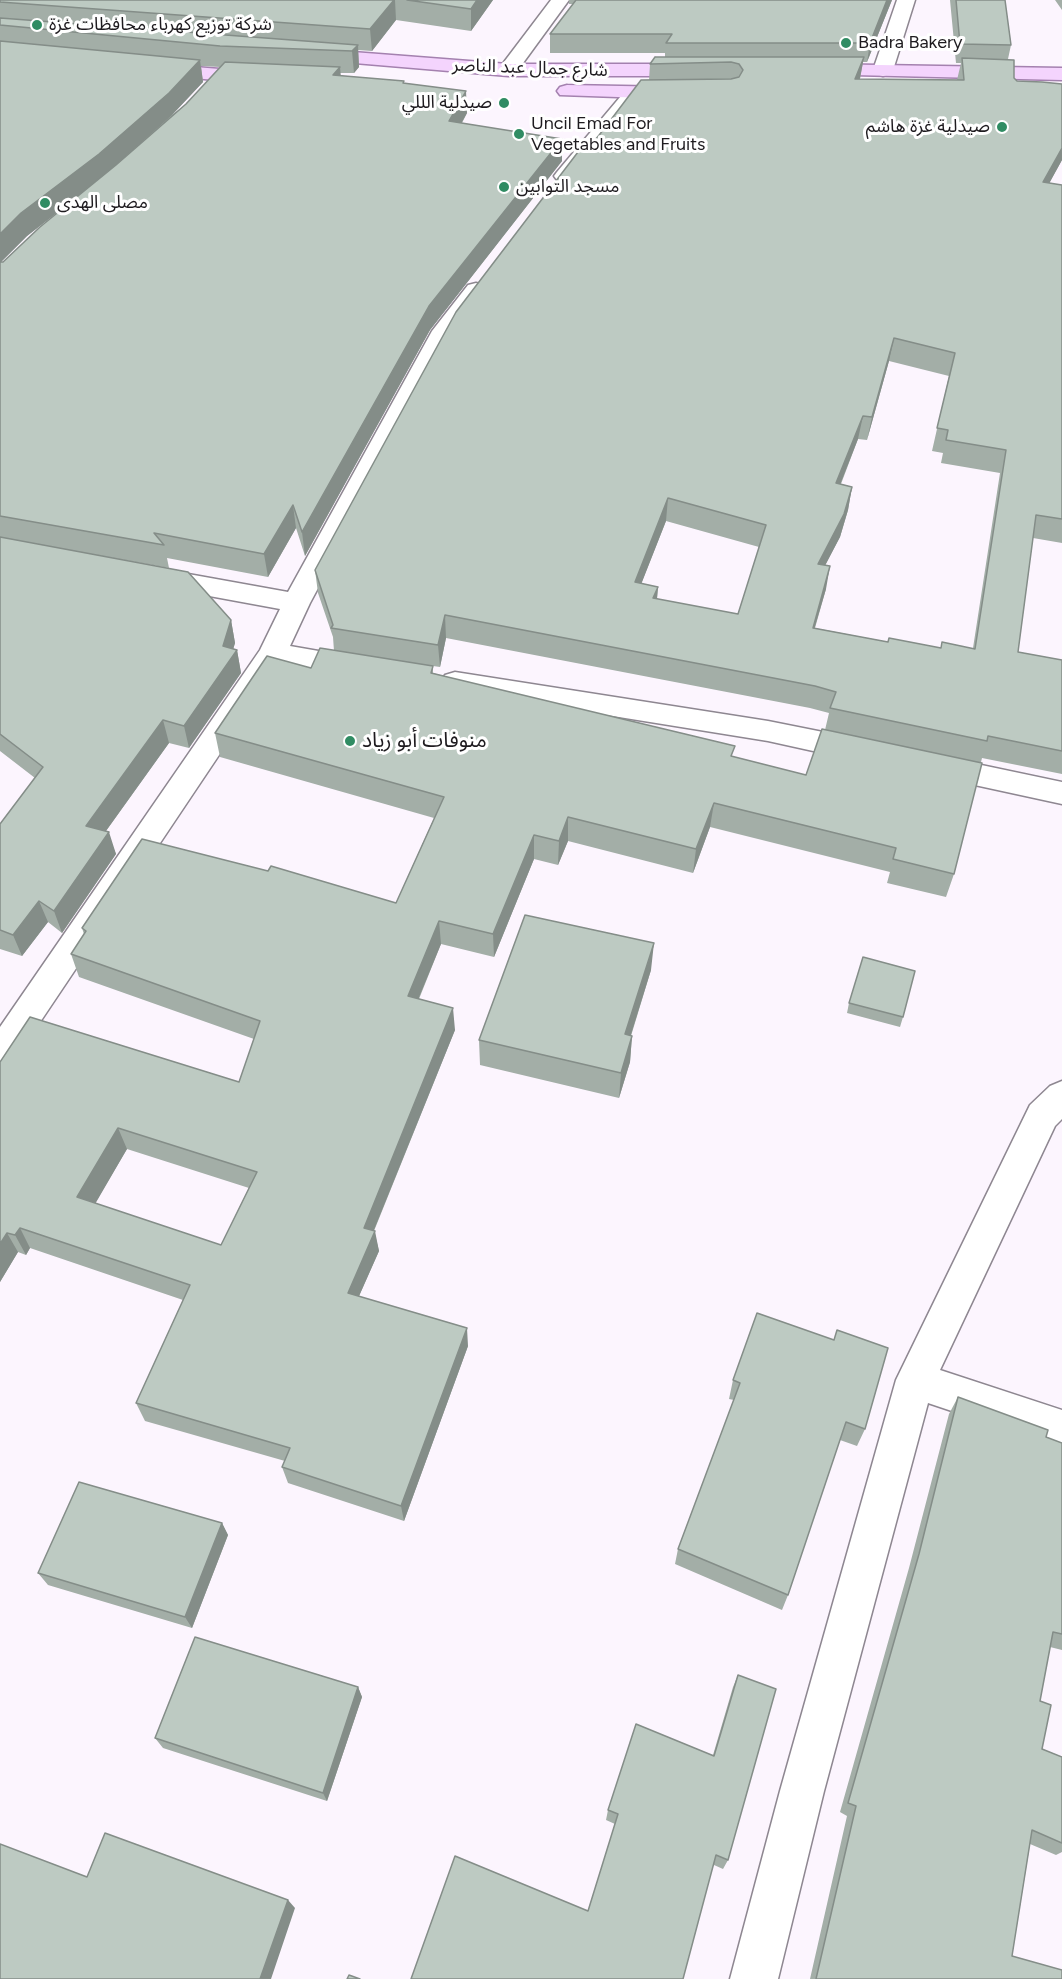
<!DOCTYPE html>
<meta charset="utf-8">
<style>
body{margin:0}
canvas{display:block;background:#fcf5fe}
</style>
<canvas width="1062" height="1979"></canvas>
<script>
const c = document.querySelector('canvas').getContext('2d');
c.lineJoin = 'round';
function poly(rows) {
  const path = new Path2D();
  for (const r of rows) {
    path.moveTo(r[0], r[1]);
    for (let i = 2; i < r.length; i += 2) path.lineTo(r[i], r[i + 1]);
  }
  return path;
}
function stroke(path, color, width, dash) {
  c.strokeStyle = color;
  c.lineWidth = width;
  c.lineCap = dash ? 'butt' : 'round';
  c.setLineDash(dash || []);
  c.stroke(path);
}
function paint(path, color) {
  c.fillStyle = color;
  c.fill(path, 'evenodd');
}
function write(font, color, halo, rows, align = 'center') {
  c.font = font + ' Figtree,"Noto Sans Arabic",sans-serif';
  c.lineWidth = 6;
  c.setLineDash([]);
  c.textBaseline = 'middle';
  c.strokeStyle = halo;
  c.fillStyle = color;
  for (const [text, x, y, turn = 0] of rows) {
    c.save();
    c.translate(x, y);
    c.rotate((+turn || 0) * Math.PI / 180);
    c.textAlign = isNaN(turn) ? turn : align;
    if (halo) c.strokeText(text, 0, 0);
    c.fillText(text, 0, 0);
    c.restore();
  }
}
const minor = poly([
 [551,0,569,0,515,74,501,74,498,70,551,0],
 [897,0,915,0,893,70,890,74,883,76,876,74,873,70,897,0],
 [633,88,640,90,643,94,640,98,571,180,564,182,557,180,554,176,557,172,626,90,633,88],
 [476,283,484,285,487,290,455,333,310,603,290,646,370,660,374,667,370,674,360,677,280,664,12,1064,0,1068,0,1027,260,650,280,609,155,586,145,583,142,577,145,571,155,568,288,592,432,331,468,285,476,283],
 [455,672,768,721,863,740,873,743,878,751,873,759,863,762,768,741,445,689,441,682,445,675,455,672],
 [934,755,1062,782,1062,804,924,774,919,766,924,758,934,755],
 [1062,1081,1062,1119,1055,1126,940,1370,1062,1410,1062,1448,928,1403,824,1791,778,1979,730,1979,780,1791,896,1380,1030,1105,1050,1086,1062,1081]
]);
const major = poly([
 [314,49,508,64,694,64,701,66,704,70,701,74,694,76,508,76,307,59,304,55,307,51,314,49],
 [157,64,258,72,265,74,268,78,265,82,258,84,150,74,147,70,150,66,157,64],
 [818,64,1062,68,1062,80,811,74,808,70,811,66,818,64],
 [567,85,675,87,682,89,685,93,682,97,675,99,560,95,557,91,560,87,567,85]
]);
const wall = poly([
 [0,0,493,0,471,31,396,20,372,51,358,50,359,67,354,73,340,73,340,76,404,81,404,83,467,113,462,123,562,161,430,330,305,556,296,528,268,577,167,558,169,568,19,541,231,620,235,643,233,649,237,650,241,673,189,748,169,743,106,831,116,854,62,933,48,922,22,956,0,949,0,824,35,778,0,751],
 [201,66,220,67,186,104,172,115,203,82],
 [63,208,3,262,1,262,27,236],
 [569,0,892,0,867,62,863,62,860,79,957,80,961,63,956,63,950,0,1005,0,1011,45,1008,59,1014,78,1017,81,1062,84,1062,160,1049,183,1062,185,1062,543,1033,538,1018,652,1062,660,1062,774,982,758,954,874,946,897,887,883,890,872,710,827,693,873,568,841,558,865,534,859,494,957,441,944,419,999,455,1030,374,1231,379,1251,359,1296,468,1346,404,1521,288,1483,282,1467,285,1461,145,1421,136,1403,183,1300,30,1248,26,1255,18,1252,0,1282,0,1062,239,1082,254,1039,79,977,71,954,84,934,82,928,396,903,434,818,220,757,215,733,334,651,333,637,318,593,315,570,590,144,649,80,650,64,665,57,665,53,550,53,550,34,573,4,569,4],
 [889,361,949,376,932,451,943,453,941,463,1000,473,973,648,941,648,888,642,815,628,826,589,825,565,840,537,848,510,852,487,841,484,858,439,867,440],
 [666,521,759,547,738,614,657,599,658,587,641,584],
 [446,638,810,708,829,713,825,730,806,775,734,757,433,673,433,666,440,667],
 [127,1149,249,1188,221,1245,95,1203],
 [1055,0,1062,0,1062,10],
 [651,970,631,1036,632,1036,630,1062,619,1098,480,1065,479,1040],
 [849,1003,903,1017,900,1027,847,1013],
 [733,1380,865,1429,857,1446,840,1440,788,1595,782,1610,675,1564,678,1549,734,1400,729,1399],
 [958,1397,1046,1437,1062,1443,1062,1650,1050,1647,1040,1701,1042,1749,1062,1757,1062,1852,1056,1855,1030,1844,1012,1956,1062,1979,810,1979,847,1816,840,1812,909,1568,949,1414],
 [222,1523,228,1535,192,1628,48,1585,38,1573],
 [738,1675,728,1860,723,1869,714,1865,588,1911,615,1824,606,1820,608,1810,713,1755,733,1687],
 [358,1687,362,1697,327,1801,163,1748,155,1738]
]);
const shadedWall = poly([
 [394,0,395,0,396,20,372,51,370,29],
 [477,0,493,0,471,31,471,9],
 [887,0,892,0,867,62,870,43],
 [358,45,359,67,354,73,352,51],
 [864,57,860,78,852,100,855,79],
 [200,60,203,82,172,115,104,176,27,236,0,263,0,234,21,213],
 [340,67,342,89,333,75],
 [466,91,467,113,450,143,449,121],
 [562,139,562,161,430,330,305,556,302,532,429,306],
 [1062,148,1062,160,1038,204,1043,182],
 [894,338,889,361,867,440,872,417],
 [863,416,858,439,832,505,836,483],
 [852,487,848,510,840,537,814,587,818,564],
 [668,498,666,521,633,605,635,582],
 [293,505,296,528,268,577,264,554],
 [830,566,826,589,808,650,813,628],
 [658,587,656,609,653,598],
 [445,615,446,638,440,667,438,645],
 [231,620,235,643,230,660,237,650,241,673,189,748,184,726,223,646],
 [163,720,169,743,93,849,86,826],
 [714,803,710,827,693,873,696,849],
 [568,817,568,841,558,865,559,841],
 [109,832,116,854,62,933,54,911],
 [534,835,534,859,494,957,493,934],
 [39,901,48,922,22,956,13,935],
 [439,921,441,944,410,1019,408,996],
 [654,943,651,970,623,1060,625,1034],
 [453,1008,455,1030,367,1247,364,1228],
 [632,1036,630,1062,619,1098,621,1073],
 [118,1128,127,1149,87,1218,77,1197],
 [20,1228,30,1248,26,1255,15,1235],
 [375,1231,379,1251,352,1312,348,1293],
 [7,1233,18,1252,0,1282,0,1244],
 [467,1328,468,1346,404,1521,401,1506],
 [222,1523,228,1535,192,1628,185,1617],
 [358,1687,362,1697,327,1801,323,1793],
 [288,1900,295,1908,271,1979,260,1979]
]);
const building = poly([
 [0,0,394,0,370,29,0,2,0,0],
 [407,0,477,0,471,9,407,0],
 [576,0,887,0,870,43,666,43,672,34,550,34,576,0],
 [956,0,1005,0,1011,45,960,44,956,0],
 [0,18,358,45,352,51,220,46,0,25,0,18],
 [0,41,200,60,169,93,99,154,21,213,0,234,0,41],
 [655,57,864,57,855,79,964,80,962,58,1014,60,1014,78,1017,81,1042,82,1062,84,1062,148,1043,182,1062,185,1062,519,1036,515,1018,652,1062,660,1062,751,988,736,987,741,830,708,836,692,815,686,445,615,438,645,331,628,333,625,315,570,456,312,578,152,586,143,590,144,597,138,641,80,731,79,739,77,743,70,739,64,731,62,650,64,655,57],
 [894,338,955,353,937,428,948,430,946,440,1006,450,975,649,942,642,941,648,889,638,888,642,813,628,830,566,818,564,844,514,852,487,836,483,863,416,872,417,894,338],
 [668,498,766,525,738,614,653,598,658,587,635,582,668,498],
 [225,62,340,67,333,75,404,81,403,83,466,91,449,121,562,139,429,306,302,532,293,505,264,554,154,533,164,545,0,516,0,262,3,262,40,227,116,165,186,104,225,62],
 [0,537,188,572,231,620,223,646,237,650,184,726,163,720,86,826,109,832,54,911,39,901,13,935,0,930,0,824,43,767,0,734,0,537],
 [320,648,433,666,431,673,735,746,731,756,806,775,822,729,982,763,954,874,893,859,896,848,714,803,696,849,568,817,559,841,534,835,493,934,439,921,408,996,453,1008,364,1228,375,1231,348,1293,467,1328,401,1506,282,1467,290,1448,136,1403,190,1285,20,1228,15,1235,7,1233,0,1244,0,1062,30,1017,239,1082,260,1021,71,954,86,931,82,928,142,839,268,871,271,866,396,903,444,797,215,733,267,656,311,668,320,648],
 [118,1128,257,1172,221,1245,77,1197,118,1128],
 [525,915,654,943,625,1034,632,1036,621,1073,479,1040,525,915],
 [863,957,915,971,903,1017,849,1003,863,957],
 [757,1313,834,1340,837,1330,888,1348,865,1429,846,1422,788,1595,678,1549,740,1383,733,1380,757,1313],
 [958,1397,1048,1430,1046,1437,1062,1443,1062,1634,1053,1632,1040,1701,1051,1705,1042,1749,1062,1757,1062,1843,1032,1830,1012,1956,1062,1970,1062,1979,816,1979,856,1806,848,1803,919,1554,958,1397],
 [79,1482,222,1523,185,1617,38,1573,79,1482],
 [195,1637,358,1687,323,1793,155,1738,195,1637],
 [738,1675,776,1689,728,1860,716,1855,683,1979,411,1979,455,1856,588,1911,618,1814,608,1810,636,1724,714,1756,738,1675],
 [105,1833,288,1900,260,1979,0,1979,0,1844,87,1877,105,1833],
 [349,1975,360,1979,347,1979,349,1975]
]);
const markers = [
 [37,25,6,"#308c63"],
 [846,43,6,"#308c63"],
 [504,103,6,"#308c63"],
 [1002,127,6,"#308c63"],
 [519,134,6,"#308c63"],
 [504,187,6,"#308c63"],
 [45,203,6,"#308c63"],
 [350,741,6,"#308c63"]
];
const farPoinames = [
 ["شركة توزيع كهرباء محافظات غزة",49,25],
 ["Badra Bakery",858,43],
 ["صيدلية الللي",492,103,"right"],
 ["Uncil Emad For",531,124],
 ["Vegetables and Fruits",531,145],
 ["صيدلية غزة هاشم",990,127,"right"],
 ["مسجد التوابين",516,187],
 ["مصلى الهدى",57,203]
];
const farStreetnames = [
 ["شارع جمال عبد الناصر",530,68,2]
];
const poiNames = [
 ["منوفات أبو زياد",362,741]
];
stroke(minor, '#8e8791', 3);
stroke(major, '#a481af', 3);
paint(minor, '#fff');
paint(major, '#f4d4fd');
paint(wall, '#a3aea7');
paint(shadedWall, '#848d88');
paint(building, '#bdcac2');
stroke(building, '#848d88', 1.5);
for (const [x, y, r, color] of markers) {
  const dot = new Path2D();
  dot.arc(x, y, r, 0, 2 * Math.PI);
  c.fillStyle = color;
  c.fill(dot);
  stroke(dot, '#fff', 2);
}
write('18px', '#1e1b1f', '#fff', farPoinames, 'left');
write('18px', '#1e1b1f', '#fff', farStreetnames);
write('21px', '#1e1b1f', '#fff', poiNames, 'left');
</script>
